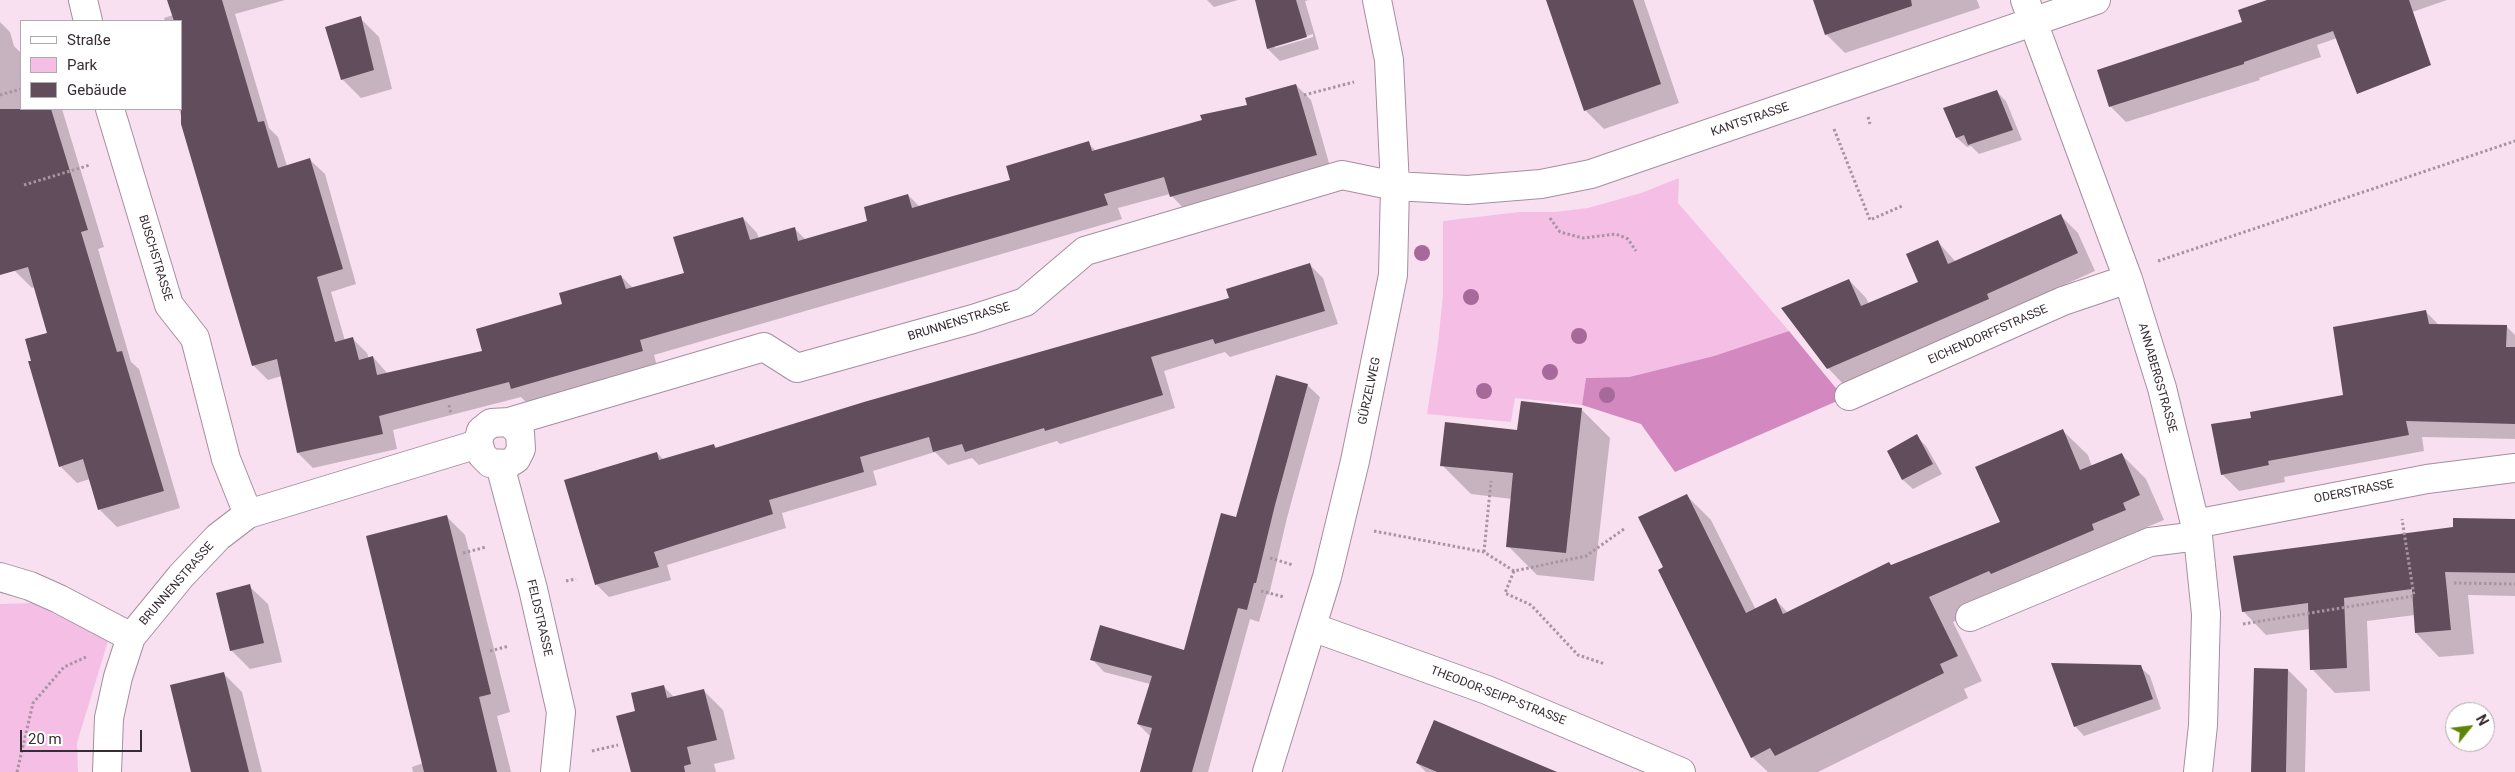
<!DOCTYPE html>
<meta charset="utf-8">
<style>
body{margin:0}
#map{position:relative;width:2515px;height:772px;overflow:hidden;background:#f9e0f1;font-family:Roboto,sans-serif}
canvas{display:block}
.legend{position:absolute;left:20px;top:20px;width:162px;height:90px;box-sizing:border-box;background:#fff;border:1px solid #afabad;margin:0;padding:6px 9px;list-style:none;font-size:15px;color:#362c33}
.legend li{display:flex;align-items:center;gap:10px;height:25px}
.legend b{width:25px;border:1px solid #afabad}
.north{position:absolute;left:2445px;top:702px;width:50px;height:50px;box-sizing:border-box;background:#fff;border:1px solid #afabad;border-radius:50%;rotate:61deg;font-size:14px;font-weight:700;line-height:20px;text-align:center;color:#362c33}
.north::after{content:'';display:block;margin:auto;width:18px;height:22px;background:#5f8507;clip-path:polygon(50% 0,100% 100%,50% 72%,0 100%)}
.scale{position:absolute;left:20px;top:730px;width:122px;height:22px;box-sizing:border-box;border:2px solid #362c33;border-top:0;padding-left:6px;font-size:15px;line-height:18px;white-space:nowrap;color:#362c33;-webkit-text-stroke:4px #fff;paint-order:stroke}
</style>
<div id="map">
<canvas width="2515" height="772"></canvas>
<ul class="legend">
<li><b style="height:6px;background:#fff"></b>Straße</li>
<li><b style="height:14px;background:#f5bee5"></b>Park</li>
<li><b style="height:14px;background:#624d5c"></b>Gebäude</li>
</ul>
<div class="north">N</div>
<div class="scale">20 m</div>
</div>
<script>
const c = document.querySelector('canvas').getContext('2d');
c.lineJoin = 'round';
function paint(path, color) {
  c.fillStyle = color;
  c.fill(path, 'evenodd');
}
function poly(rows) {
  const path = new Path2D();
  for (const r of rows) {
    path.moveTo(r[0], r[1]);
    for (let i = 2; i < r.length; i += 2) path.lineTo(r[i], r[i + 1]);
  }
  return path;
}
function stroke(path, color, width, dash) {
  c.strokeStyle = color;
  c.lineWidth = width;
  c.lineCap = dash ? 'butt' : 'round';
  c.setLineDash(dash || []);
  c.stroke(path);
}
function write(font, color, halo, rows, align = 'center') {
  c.font = font + ' Roboto,sans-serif';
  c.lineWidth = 5;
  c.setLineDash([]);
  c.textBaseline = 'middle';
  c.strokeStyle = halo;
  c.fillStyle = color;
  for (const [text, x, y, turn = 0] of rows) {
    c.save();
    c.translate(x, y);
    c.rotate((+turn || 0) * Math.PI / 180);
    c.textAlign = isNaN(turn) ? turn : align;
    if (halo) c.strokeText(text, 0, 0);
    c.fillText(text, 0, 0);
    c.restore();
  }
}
const green = poly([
 [1679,178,1678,203,1789,331,1714,356,1629,377,1586,378,1582,405,1515,398,1511,422,1427,414,1438,344,1443,294,1443,221,1519,212,1555,212,1588,208,1641,193],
 [33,603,108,641,77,743,78,772,0,772,0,604]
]);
const forest = poly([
 [1789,331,1844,398,1675,472,1641,424,1582,405,1586,378,1629,377,1714,356]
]);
const shadow = poly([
 [169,0,285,0,235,14,269,128,278,137,287,166,310,160,325,174,356,284,331,292,345,341,352,338,367,353,369,359,373,357,388,374,484,352,564,305,621,276,633,288,686,274,743,218,757,233,759,239,794,228,806,240,869,222,908,195,920,207,1012,181,1088,143,1096,151,1204,121,1248,106,1296,85,1311,100,1331,170,1186,211,1170,194,1118,208,1122,219,654,355,657,366,527,403,521,397,393,430,397,449,313,468,298,453,282,376,268,380,253,365,179,109,181,109,181,21,165,21,164,18,173,15],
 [1207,0,1238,0,1214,7],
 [1256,0,1309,0,1305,1,1319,49,1280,61,1268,49],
 [1313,34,1313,37,1275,48,1275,46],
 [1548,0,1644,0,1679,103,1604,129,1585,110],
 [1815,0,1977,0,1980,8,1845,53,1826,34],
 [2271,0,2447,0,2317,45,2321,57,2259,78,2260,80,2126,122,2110,106,2244,22],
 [360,18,379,37,392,89,361,98,342,79],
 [0,22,10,32,14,46,21,53,21,109,62,109,104,247,98,249,131,362,139,369,180,508,117,527,100,510,90,479,77,483,60,466,33,362,48,334,35,287,32,288,15,271,0,219],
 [1996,91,2006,101,2022,140,1979,154,1971,146,1967,147,1957,138,1945,109],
 [2060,215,2078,233,2095,271,2004,312,2006,317,1845,386,1828,368,1849,280,1866,298,1869,304,1919,283,1938,242,1956,262],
 [1310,265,1323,278,1338,324,1230,357,1225,352,1164,371,1175,408,1060,444,1057,441,979,465,972,458,948,465,935,452,873,471,877,485,782,513,786,528,667,565,671,580,609,597,596,584,657,453,664,460,714,445,717,448,1230,299],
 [2426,312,2440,326,2506,326,2515,335,2515,439,2422,437,2424,451,2284,477,2285,482,2239,491,2222,474,2253,419,2344,396],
 [1307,385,1320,397,1287,518,1269,595,1267,594,1259,622,1250,619,1208,772,1141,772,1151,737,1138,724,1150,684,1104,672,1092,659,1185,651,1237,518],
 [1581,409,1610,438,1594,581,1537,575,1508,546,1512,499,1471,494,1442,465,1518,432],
 [2063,431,2088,455,2092,467,2122,455,2146,479,2164,520,2147,527,2149,535,1953,622,1982,681,1964,689,1968,698,1818,772,1768,772,1752,757,1665,568,1686,495,1711,520,1756,610,1776,600,1788,613,1892,566,2002,523],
 [1916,436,1926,446,1942,474,1913,489,1903,480,1888,451],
 [446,516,465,535,510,712,497,716,511,772,413,772,412,767,423,763],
 [2515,520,2515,596,2468,595,2474,654,2439,657,2416,633,2415,615,2367,621,2370,691,2335,693,2312,669,2310,629,2266,635,2243,611],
 [249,586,268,604,282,662,250,669,231,650],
 [2140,667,2150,676,2161,709,2084,736,2075,726],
 [2288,670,2307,689,2305,772,2253,772],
 [223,673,242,692,262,772,193,772],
 [664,687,675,698,704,691,723,710,735,759,714,764,716,772,632,772,637,712],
 [1417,763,1555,772,1426,772]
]);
const building = poly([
 [167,0,222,0,258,122,264,121,278,168,310,158,343,269,317,277,335,342,353,337,359,360,373,356,377,375,482,351,476,329,562,304,559,293,621,275,626,289,684,273,673,237,743,217,750,240,795,227,798,241,867,221,864,207,908,194,912,208,946,198,1010,180,1006,166,1089,141,1092,151,1202,120,1200,115,1247,105,1245,98,1296,84,1317,155,1170,197,1164,177,1104,194,1108,205,640,340,643,351,511,389,509,382,379,416,383,434,297,453,277,359,252,366,181,124,181,21,174,21],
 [1255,0,1296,0,1307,37,1267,49],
 [1546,0,1633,0,1661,84,1584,111],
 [1813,0,1911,0,1912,6,1825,35],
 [2267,0,2409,0,2431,65,2357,94,2333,31,2244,62,2244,64,2109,107,2097,70,2242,22,2238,10],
 [361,16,374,70,341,80,325,27],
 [1997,90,2013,130,1968,145,1964,135,1956,138,1943,108],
 [0,109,51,109,88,230,81,232,117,352,122,351,164,491,98,510,83,459,59,467,28,361,31,361,25,339,47,333,28,267,0,275],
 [2061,214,2078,253,1987,294,1989,299,1827,369,1781,308,1849,279,1861,306,1918,282,1906,254,1938,240,1948,264],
 [1310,263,1325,311,1215,344,1213,339,1151,357,1163,395,1045,431,1044,428,965,452,962,444,933,452,929,437,860,457,864,472,769,500,773,514,654,552,659,567,595,585,564,480,657,452,659,460,714,444,715,448,864,402,1229,298,1226,289],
 [2426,310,2429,324,2507,325,2506,347,2515,347,2515,424,2406,421,2409,435,2268,461,2269,465,2221,475,2211,424,2251,418,2250,412,2343,395,2333,327],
 [1276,375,1308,384,1275,505,1256,583,1254,583,1247,610,1238,608,1192,772,1140,772,1152,728,1137,724,1152,676,1090,660,1100,625,1184,650,1221,513,1236,517],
 [1521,401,1582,408,1566,553,1506,547,1513,473,1440,466,1445,422,1517,430],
 [2063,429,2080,470,2122,453,2140,495,2123,503,2126,510,2092,524,2094,530,1991,574,1989,571,1929,597,1958,656,1940,664,1944,673,1775,756,1770,748,1751,758,1658,570,1663,567,1638,517,1687,494,1746,613,1776,598,1783,614,1889,562,1891,565,2000,522,1975,467],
 [1917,434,1933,464,1902,480,1887,451],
 [447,515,491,694,479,697,497,772,424,772,366,536],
 [2453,518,2515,519,2515,573,2445,572,2451,630,2415,633,2412,589,2344,598,2347,668,2310,670,2308,603,2242,612,2233,556,2453,527],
 [250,584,264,643,230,651,216,593],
 [2051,663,2141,665,2153,699,2074,727],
 [2254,668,2288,669,2286,772,2251,772],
 [224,672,249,772,191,772,170,685],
 [664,685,667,698,704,689,717,740,687,747,691,764,684,766,685,772,631,772,616,716,635,711,631,693],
 [1434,720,1557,772,1437,772,1416,763]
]);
const path = poly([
 [0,95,21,89],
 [1304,95,1354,82],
 [1868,117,1870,124],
 [1834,129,1870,220,1902,206],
 [24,185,90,165],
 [1550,218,1560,232,1583,238,1616,234,1628,239,1636,251],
 [2158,261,2515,141],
 [449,405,451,414],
 [1374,531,1484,552,1514,571,1586,556,1624,529],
 [1484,552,1491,481],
 [463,553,486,547],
 [1270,558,1293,565],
 [1514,571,1505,593,1531,605,1578,655,1605,664],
 [566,581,576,579],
 [2454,583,2515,584],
 [1261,591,1284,597],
 [2243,624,2414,596,2402,519],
 [490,651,509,646],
 [592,751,618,745],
 [17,772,33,703,64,667,86,657]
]);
const minor = poly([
 [83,0,88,21],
 [2025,0,2128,279,2162,388,2198,536,2206,614,2203,725,2198,772],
 [110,109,169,305,195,338,226,459,248,514],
 [1849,396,2063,301,2128,279],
 [509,422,520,433,521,449,516,459,508,464,490,463,482,455,478,442,481,431,491,423,509,422,764,347,797,368,973,319,1025,302,1085,251,1342,175,1395,186,1467,190,1541,184,1591,174,2096,0],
 [500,465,533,589,561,712,555,772],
 [2195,524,2427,479,2515,468],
 [0,577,30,586,59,599,131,637],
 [1970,617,2150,542,2198,536],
 [1312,627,1487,690,1681,772],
 [107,772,109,718,118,677,131,637,181,576,218,537,248,514,478,444],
 [1267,772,1327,577,1355,461,1393,275,1395,186,1389,60,1377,0]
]);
const trees = [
 [1422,253],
 [1471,297],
 [1579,336],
 [1550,372],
 [1484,391],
 [1607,395]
];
const streetNames = [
 ["KANTSTRASSE",1750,120,-19],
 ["BUSCHSTRASSE",155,258,73],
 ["BRUNNENSTRASSE",959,322,-17],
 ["EICHENDORFFSTRASSE",1988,335,-24],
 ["ANNABERGSTRASSE",2157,378,74],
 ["GÜRZELWEG",1370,391,-78],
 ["ODERSTRASSE",2354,492,-11],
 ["BRUNNENSTRASSE",177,584,-49],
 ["FELDSTRASSE",539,618,77],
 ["THEODOR-SEIPP-STRASSE",1498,696,21]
];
paint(green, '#f5bee5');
paint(forest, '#d389c0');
paint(shadow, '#0003');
paint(building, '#624d5c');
stroke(minor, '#a68e9e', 30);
stroke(path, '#a794a1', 3, [2.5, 2.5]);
stroke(minor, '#fff', 28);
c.fillStyle = '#a6699a';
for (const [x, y] of trees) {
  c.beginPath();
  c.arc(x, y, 8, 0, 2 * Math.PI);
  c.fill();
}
write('12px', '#362c33', '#fff', streetNames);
</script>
